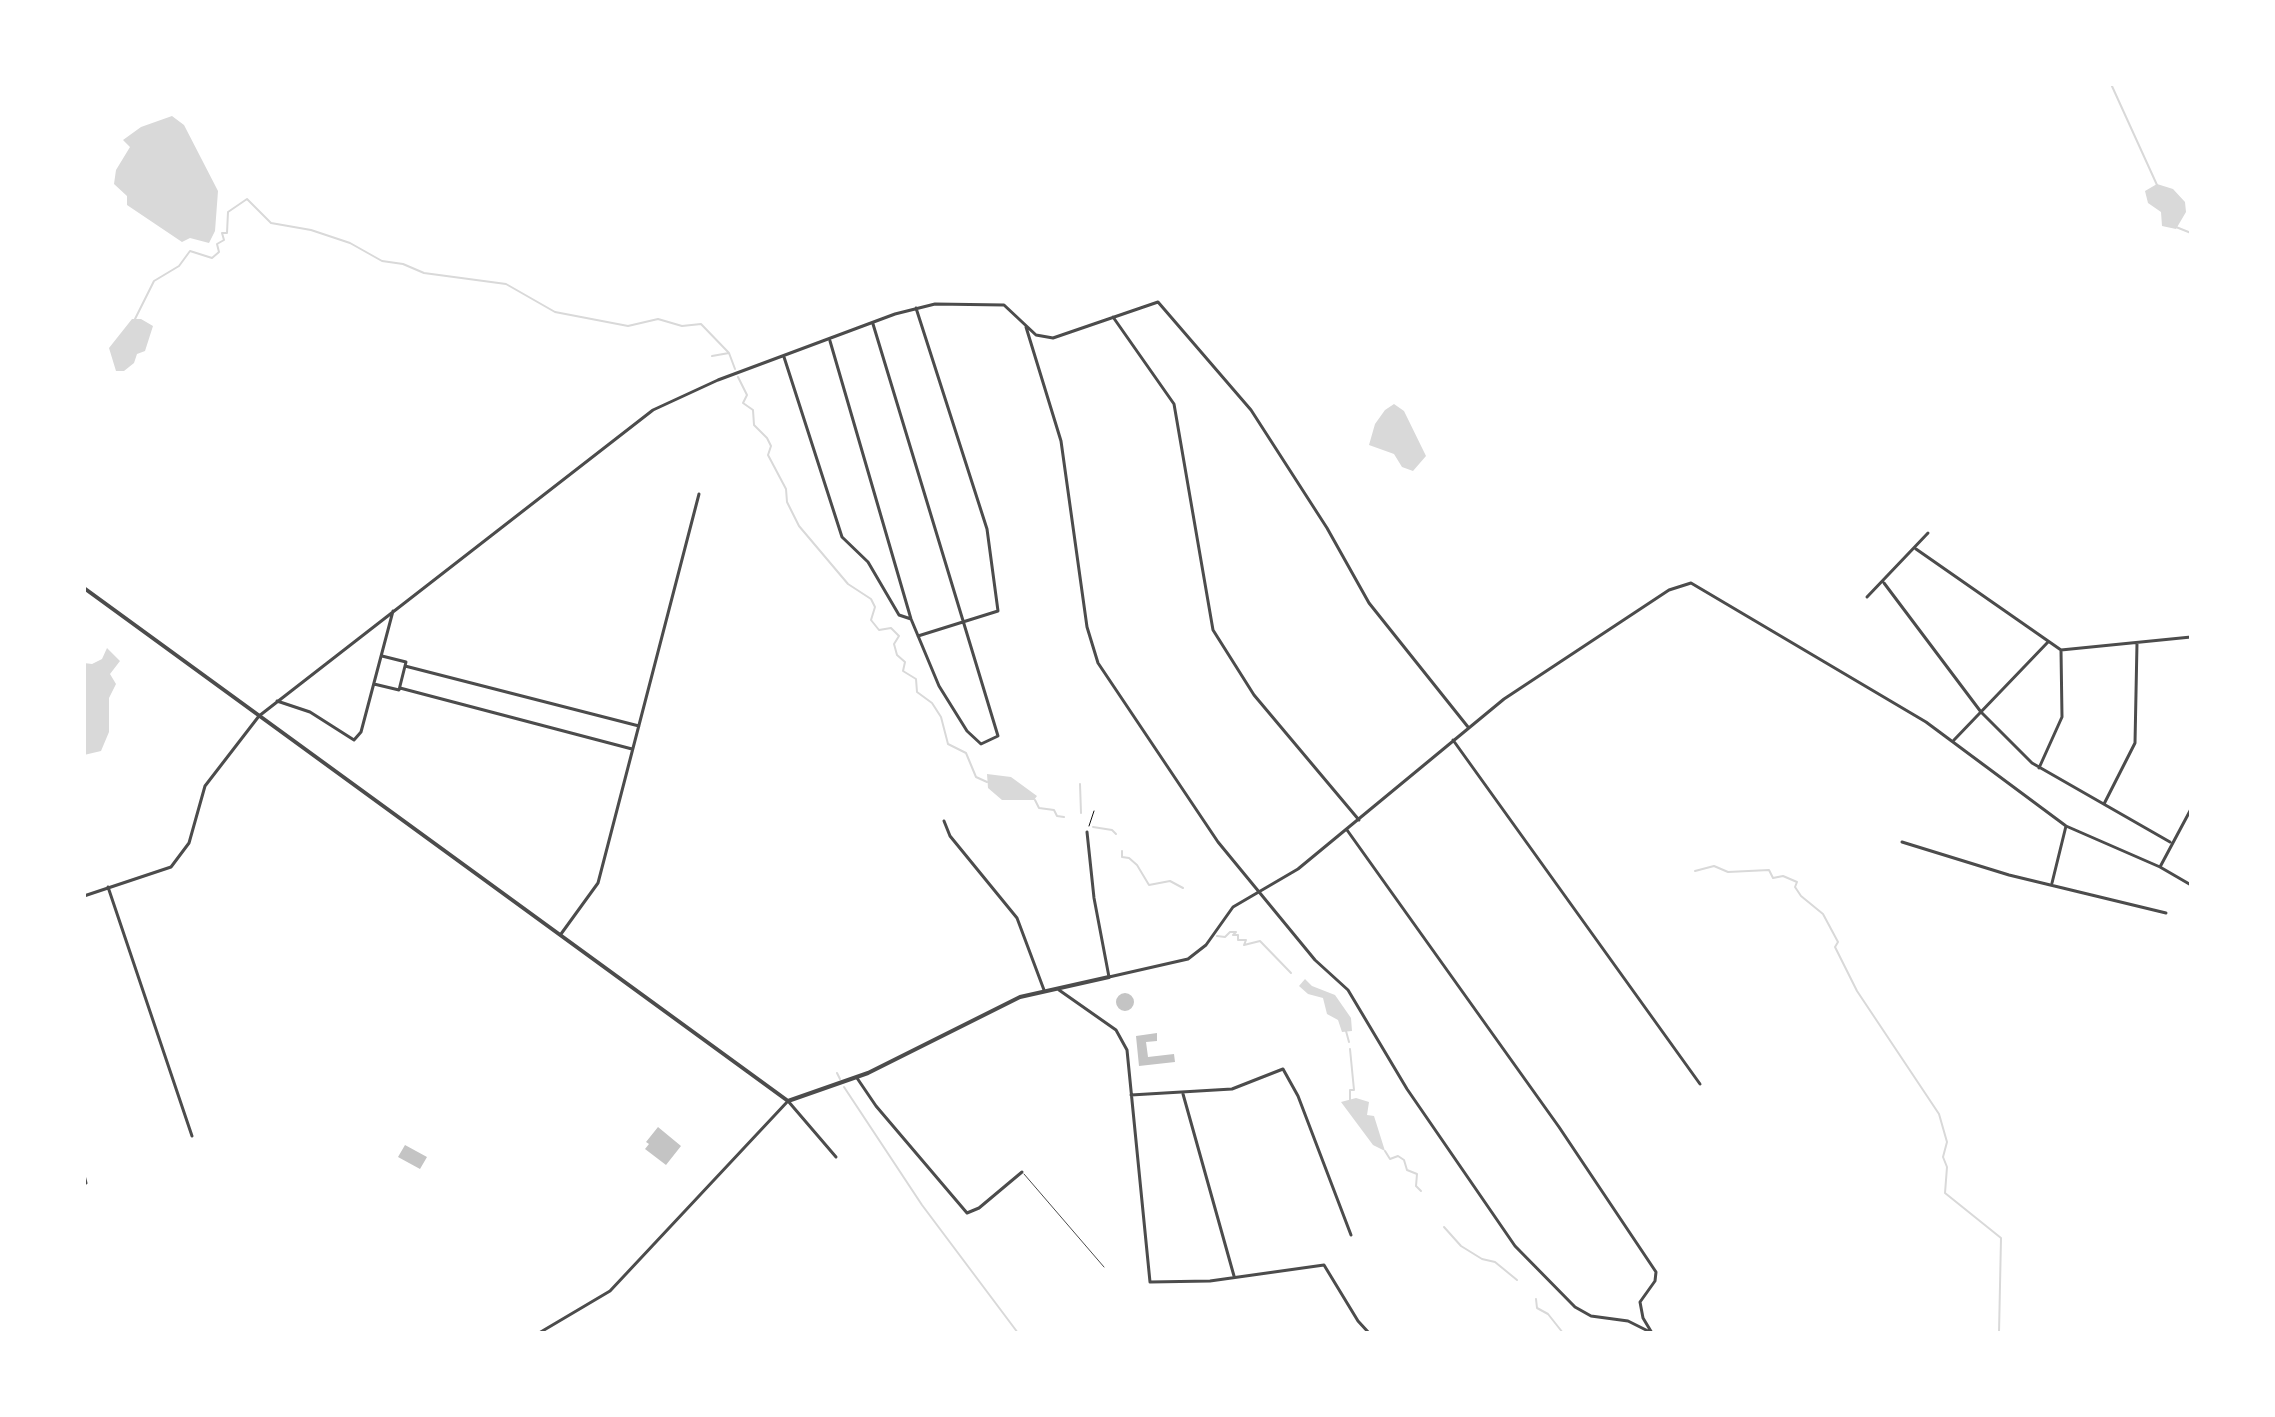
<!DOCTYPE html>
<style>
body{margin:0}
#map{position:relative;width:2275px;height:1417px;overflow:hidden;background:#fff;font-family:"Roboto Condensed",sans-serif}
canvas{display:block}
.frame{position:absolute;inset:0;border:86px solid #fff;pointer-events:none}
</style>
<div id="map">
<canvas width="2275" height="1417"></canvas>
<div class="frame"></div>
</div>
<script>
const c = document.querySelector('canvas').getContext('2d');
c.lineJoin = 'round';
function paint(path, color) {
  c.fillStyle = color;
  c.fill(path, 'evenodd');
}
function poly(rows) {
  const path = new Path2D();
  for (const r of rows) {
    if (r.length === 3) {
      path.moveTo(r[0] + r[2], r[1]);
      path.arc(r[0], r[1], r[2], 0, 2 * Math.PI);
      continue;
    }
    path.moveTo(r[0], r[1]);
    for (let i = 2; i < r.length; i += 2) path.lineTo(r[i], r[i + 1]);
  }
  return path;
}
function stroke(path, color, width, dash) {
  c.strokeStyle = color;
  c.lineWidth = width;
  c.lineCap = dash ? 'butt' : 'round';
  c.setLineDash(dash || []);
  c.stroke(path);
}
const water = poly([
 [172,116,184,125,218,191,215,231,209,243,190,238,182,242,127,205,127,196,114,184,116,170,130,147,123,140,141,127],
 [2157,184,2173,189,2185,202,2186,212,2176,229,2162,226,2161,212,2148,203,2145,191],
 [132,319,141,319,153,326,145,351,137,354,134,363,124,371,116,371,109,348],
 [1394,404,1404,411,1426,456,1413,471,1402,467,1394,454,1369,445,1375,424,1385,410],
 [107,648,120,661,110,674,116,684,109,698,109,732,101,751,84,755,84,663,92,664,102,659],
 [987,774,1011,777,1037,796,1034,800,1002,800,988,788],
 [1305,979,1312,986,1335,995,1351,1018,1352,1031,1342,1032,1338,1020,1327,1014,1323,998,1308,994,1299,986],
 [1356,1098,1369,1102,1367,1115,1374,1116,1385,1151,1373,1145,1341,1102]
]);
const stream = poly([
 [2111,84,2157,185],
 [2176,227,2191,233],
 [135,319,154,281,179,266,190,251,212,258,219,252,217,244,224,240,222,233,227,233,228,212,247,199,271,223,311,230,350,243,382,261,403,264,424,273,506,284,555,312,628,326,658,319,682,326,701,324,729,353,735,369],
 [712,356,729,353],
 [738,377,747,395,743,403,753,410,754,425,767,438,771,446,768,455,786,489,787,502,799,526,848,584,871,599,875,607,871,620,879,630,891,628,899,636,894,644,897,655,905,662,903,671,916,679,917,692,932,703,941,717,948,744,966,753,976,777,987,782],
 [1080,784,1081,813],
 [1035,800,1039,808,1054,810,1057,816,1064,817],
 [1093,827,1112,830,1116,834],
 [1122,851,1122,857,1129,858,1137,865,1149,885,1170,881,1183,888],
 [1695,871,1714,866,1728,872,1769,870,1773,878,1783,876,1797,882,1795,887,1801,896,1823,914,1838,942,1835,947,1857,991,1939,1114,1947,1142,1943,1157,1947,1167,1945,1193,2001,1238,1999,1333],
 [1217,936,1225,937,1230,932,1236,932,1233,935,1238,935,1238,940,1246,940,1244,945,1260,941,1291,973],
 [1346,1031,1349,1042],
 [837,1073,840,1079],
 [844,1087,922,1205,1018,1333],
 [1350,1100,1350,1090,1354,1090,1350,1049],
 [1385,1151,1390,1159,1398,1156,1404,1160,1407,1170,1417,1174,1416,1186,1421,1191],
 [1444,1227,1461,1246,1482,1259,1495,1262,1517,1280],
 [1536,1299,1537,1308,1548,1314,1563,1333]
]);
const building = poly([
 [1125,1002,9],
 [1157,1033,1157,1041,1146,1042,1148,1057,1174,1054,1175,1062,1139,1066,1136,1036],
 [658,1127,681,1146,666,1165,645,1149,649,1144,646,1142],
 [405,1145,427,1157,420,1169,398,1157]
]);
const path = poly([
 [1089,826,1094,811]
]);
const service = poly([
 [1024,1174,1104,1267]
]);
const minor = poly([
 [916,308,987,529,998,611,918,636],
 [1113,317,1174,404,1213,630,1254,695,1359,820],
 [1026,327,1061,441,1087,627,1098,663,1218,842,1315,960,1348,990,1407,1089,1515,1246,1575,1307,1591,1316,1628,1321,1652,1333],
 [830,341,911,619,939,686,967,731,981,744,998,736,873,324],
 [784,357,842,537,868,562,899,615,911,619],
 [1916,549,2061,650,2191,637],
 [1884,583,1981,712,2032,763,2170,842],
 [1867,597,1928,533],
 [405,666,639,726],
 [374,684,399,690,406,662,382,656],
 [400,688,632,749],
 [277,701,310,712,354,740,361,732,393,611],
 [1453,740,1700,1084],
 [1954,740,2048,642],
 [2039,768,2062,717,2061,650],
 [2104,804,2135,743,2137,643],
 [944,821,950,836,1017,918,1044,990],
 [1347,830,1559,1127,1656,1272,1655,1281,1640,1302,1643,1318,1652,1333],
 [1087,832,1094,898,1109,977,1188,959,1206,945,1233,907,1298,869,1504,699,1669,590,1691,583,1926,722,2066,826,2160,867,2191,885],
 [1902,842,2009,875,2166,913],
 [2160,867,2191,809],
 [2052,883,2066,826],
 [108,887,192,1136],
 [84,896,171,867,189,843,205,786,259,716,653,410,718,380,895,314,935,304,1004,305,1036,335,1053,338,1158,302,1251,410,1327,528,1369,603,1468,727],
 [561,934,598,883,699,494],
 [1059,990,1116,1030,1127,1050,1150,1282,1210,1281,1324,1265,1358,1321,1369,1333],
 [857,1078,876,1106,967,1213,979,1208,1022,1172],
 [1183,1094,1234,1276],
 [1131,1095,1232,1089,1283,1069,1298,1096,1351,1235],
 [84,1175,86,1183],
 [539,1333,610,1291,788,1101,836,1157]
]);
const tertiary = poly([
 [84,588,788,1101,868,1073,1020,997,1109,977]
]);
paint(water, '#d9d9d9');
stroke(stream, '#d9d9d9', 2);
paint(building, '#c4c4c4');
stroke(path, '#111', 1);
stroke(service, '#4c4c4c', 1);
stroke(minor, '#4c4c4c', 3);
stroke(tertiary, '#4c4c4c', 4);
</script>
